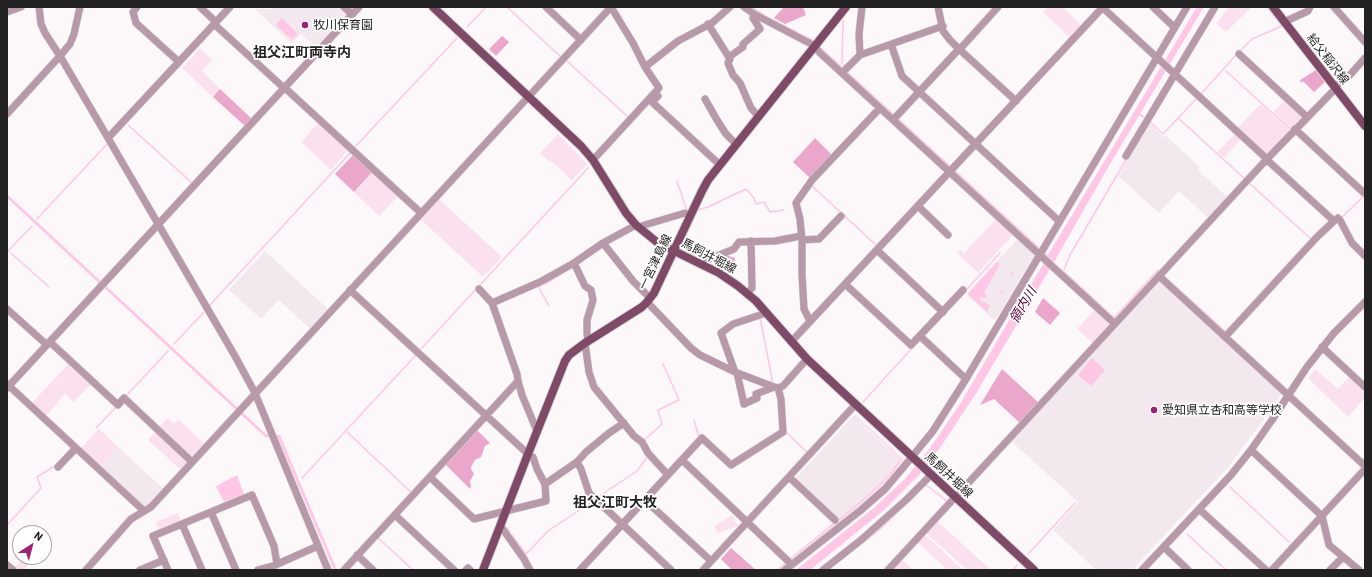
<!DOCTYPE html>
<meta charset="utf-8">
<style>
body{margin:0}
#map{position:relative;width:1372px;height:577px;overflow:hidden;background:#fcf8fa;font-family:Barlow,sans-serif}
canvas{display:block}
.frame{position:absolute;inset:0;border:8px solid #232223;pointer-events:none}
.north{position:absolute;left:12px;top:525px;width:40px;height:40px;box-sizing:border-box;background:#fff;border:1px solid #a7a7a7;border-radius:50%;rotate:36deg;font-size:11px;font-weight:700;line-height:16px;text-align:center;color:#232223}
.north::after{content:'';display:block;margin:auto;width:14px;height:18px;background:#9f2176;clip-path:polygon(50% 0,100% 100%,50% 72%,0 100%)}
</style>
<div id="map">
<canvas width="1372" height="577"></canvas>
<div class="frame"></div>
<div class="north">N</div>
</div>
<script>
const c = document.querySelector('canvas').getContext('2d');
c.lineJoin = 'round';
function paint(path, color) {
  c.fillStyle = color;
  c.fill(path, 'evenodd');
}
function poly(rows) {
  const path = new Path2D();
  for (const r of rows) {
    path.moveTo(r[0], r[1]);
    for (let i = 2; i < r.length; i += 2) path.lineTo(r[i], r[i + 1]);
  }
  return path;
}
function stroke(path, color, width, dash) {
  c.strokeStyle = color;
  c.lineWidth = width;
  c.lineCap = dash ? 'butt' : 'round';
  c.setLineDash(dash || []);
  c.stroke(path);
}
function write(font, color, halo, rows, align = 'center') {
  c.font = font + ' Barlow,"Noto Sans JP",sans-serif';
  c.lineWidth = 3.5;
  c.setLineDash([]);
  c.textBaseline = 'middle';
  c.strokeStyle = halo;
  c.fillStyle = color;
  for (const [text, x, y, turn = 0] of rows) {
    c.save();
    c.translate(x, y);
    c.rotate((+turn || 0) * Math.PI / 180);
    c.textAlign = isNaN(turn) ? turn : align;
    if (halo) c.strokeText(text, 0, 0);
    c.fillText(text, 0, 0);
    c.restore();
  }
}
const built = poly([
 [275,7,341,7,347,13,348,16,317,49,301,34,292,44,255,9,273,9],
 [1149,123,1164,137,1166,136,1200,167,1198,170,1228,198,1209,219,1179,191,1159,213,1118,176],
 [1018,239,1035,255,995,321,966,294],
 [265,251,328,309,310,329,279,300,261,319,229,290],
 [1159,280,1282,393,1259,426,1228,467,1132,570,1096,570,1053,530,1078,502,1010,440],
 [855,414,866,424,864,427,899,459,890,474,863,499,837,520,794,480],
 [119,448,164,489,149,505,143,506,101,467]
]);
const green = poly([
 [1048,7,1063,7,1082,26,1071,39,1043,12],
 [1229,7,1252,7,1226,32,1216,24],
 [200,48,212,60,202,71,220,89,213,97,182,68],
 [1286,99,1304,117,1291,129,1273,112],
 [1260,104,1290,131,1267,156,1237,129],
 [319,122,349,149,331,170,301,142],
 [1235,133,1241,139,1224,158,1218,152],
 [558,134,587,164,572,180,551,161,550,162,540,153],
 [373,171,399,195,379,216,354,192],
 [438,198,502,257,483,277,419,218],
 [996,219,1013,235,978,273,957,253,960,250,964,253],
 [1095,309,1109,322,1110,325,1094,344,1077,329],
 [70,362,92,383,74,402,65,394,46,416,32,403],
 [1315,369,1338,389,1350,376,1365,389,1365,398,1348,417,1308,378],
 [168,418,174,424,178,419,205,444,192,458,158,428],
 [866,424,906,461,894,476,860,507,783,570,778,570,863,500,891,474,901,461,864,426],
 [99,429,119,448,101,467,81,448],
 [157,430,189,461,181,470,148,440],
 [178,513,181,522,160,531,156,522],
 [732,515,738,526,718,533,714,526],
 [936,520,991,570,967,570,925,532],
 [924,534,963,570,948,570,917,542],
 [21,557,36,557,26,568,28,570,15,570,13,569,23,559],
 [900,558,913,570,890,570]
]);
const forest = poly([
 [784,7,803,7,806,15,785,24,774,18],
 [502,36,509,42,496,56,489,49],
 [1316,70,1325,82,1314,92,1303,81,1301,83,1300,80],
 [220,89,252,119,245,126,213,97],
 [815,138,833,156,811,179,793,162],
 [354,154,373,171,354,192,335,174],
 [726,255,735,258,735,260,733,270,731,272,714,263,714,258],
 [1043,298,1060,313,1050,325,1035,312],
 [1002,369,1039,403,1020,423,994,399,980,405],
 [476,431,478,431,490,443,485,446,481,457,475,460,472,465,471,469,474,474,470,481,471,486,470,489,445,464],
 [731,548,756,570,732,570,721,559]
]);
const water = poly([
 [1197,7,1204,7,1110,164,1054,262,1058,266,1051,267,975,395,940,448,920,474,884,510,810,570,796,570,874,508,892,491,905,479,933,444,962,401,1018,305,1016,302,1017,301,1020,302,1029,287,1025,284,1026,282,1031,284,1047,258,1042,253,1044,252,1048,255],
 [282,18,298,34,292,40,276,25],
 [822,48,1038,246,1039,248,1038,250,821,49],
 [7,194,266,434,280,435,337,570,334,570,278,438,265,437,7,198],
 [997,262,1000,264,984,293,987,296,984,299,982,296,979,299,990,306,987,312,968,294],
 [1092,358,1105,370,1091,386,1078,375],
 [237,475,244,494,224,502,216,486]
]);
const stream = poly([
 [507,7,561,57],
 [751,7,764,15],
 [767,17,812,40],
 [843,20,842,63,844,65],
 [467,27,486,7],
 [1240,51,1252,39,1282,26,1267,7],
 [566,60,628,117],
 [1226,71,1290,129],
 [1201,94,1237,54],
 [1139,114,1144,117],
 [1178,118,1245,179],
 [1150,122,1163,134,1197,98],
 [128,125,192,183],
 [354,148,457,38],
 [677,181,687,211],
 [1248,182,1311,239],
 [811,185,877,246],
 [697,210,708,207,746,189,754,198,756,204,764,202,770,212,784,210],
 [1341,218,1364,196],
 [37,219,108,143],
 [7,252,32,226],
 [11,253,49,287],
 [1064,269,1070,255,1127,158],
 [1063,271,1079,285],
 [1012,273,1011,274,1012,275],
 [1164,276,1226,332],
 [545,284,563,273],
 [479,286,588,168],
 [538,286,549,306],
 [1081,287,1114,318,1158,270],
 [967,289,1000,253],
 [1000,292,1001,291,1003,292],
 [210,305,351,152],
 [760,317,773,384],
 [174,344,204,312],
 [421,349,476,289],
 [126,396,168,351],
 [863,402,913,347],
 [694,420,699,437],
 [96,428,117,406],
 [348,433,412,493],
 [787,433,807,452],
 [644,440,662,424,658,410,679,400,663,364],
 [302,478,416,355],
 [925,486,926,485,947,501],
 [1230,487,1289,542],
 [598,497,637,471,648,456],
 [910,501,917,494],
 [505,524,504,525,510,532],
 [7,525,41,488,37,477,53,467],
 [1187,534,1226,570],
 [512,535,526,554,548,531,593,501],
 [377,537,413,570],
 [865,541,878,531,904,506],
 [1028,554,1075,503],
 [789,560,863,500,891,474,900,460],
 [523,564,525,570],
 [777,570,786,563],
 [1013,570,1017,565]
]);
const minor = poly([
 [39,7,41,24,45,33,60,56,108,138,235,356,255,393,328,570],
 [137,7,133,12,136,23,179,62],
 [200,7,216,22],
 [344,7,352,14],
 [546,7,581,40],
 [744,7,754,14,815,46,819,52,1115,324],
 [1102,7,1267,159],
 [1153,7,1174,27],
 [1334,7,1365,42],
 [7,12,21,7],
 [1284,22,1308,11,1310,7],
 [214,24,284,88],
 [708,24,730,59,728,63,733,75,740,83,751,108,759,117],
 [891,44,902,76,1059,221],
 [959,49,1016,101],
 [960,49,998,7],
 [1239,54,1307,117],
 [860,55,859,34,862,7],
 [729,57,743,47,743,44,760,29,753,18,754,14],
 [645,67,678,41,712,23,730,7],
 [842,73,860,55,943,26],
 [1335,87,1349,76,1365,58],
 [285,88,421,213],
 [658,96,652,102,720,165],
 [705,99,717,120,726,134,736,144],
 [7,114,60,56,70,44,74,34,80,7],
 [893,120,959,49,950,40,943,31,938,7],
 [1295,129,1364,193,1365,192],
 [108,138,230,7],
 [1126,156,1215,7],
 [1266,159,1334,221,1338,218,1340,220,1352,243,1365,256],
 [593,160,659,88,645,67,633,43,611,7],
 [918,206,948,235],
 [638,227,685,213,690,216],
 [802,240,819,239,841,216],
 [603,243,633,281,650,298],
 [877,250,943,312],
 [574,263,585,286,591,290,593,300,587,320,587,333,588,341],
 [700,264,707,260,734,249,739,242,775,241,801,236],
 [1159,276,1365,466],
 [845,284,911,345,963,290],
 [479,289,492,303],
 [350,290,528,454],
 [747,294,752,288,751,241],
 [647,302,691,348,700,355,735,372,774,387,778,388,783,386,807,359],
 [7,309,47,345],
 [810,321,804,309,802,275,802,240,800,219,796,203,812,180,880,108],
 [920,336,966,379],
 [1225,337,1316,238,1334,221],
 [50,342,118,405,124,398,192,462],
 [791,342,1103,7],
 [585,343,589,372,594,387,634,436,642,442,648,453,668,475],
 [1322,347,1365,387],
 [735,372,721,333,733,324,766,313],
 [737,373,744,404,757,398,756,394,774,387],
 [7,384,144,511],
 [7,388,359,7],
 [537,431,522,395,518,381,517,374,492,303,540,282,574,263,603,243,636,225],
 [1251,450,1322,516,1329,545,1359,570],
 [527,455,533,457,537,469,545,484],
 [682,460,788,561],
 [577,462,581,469,589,493,671,570],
 [58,467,76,448],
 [430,477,474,519,546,501,545,484,577,462,586,452,609,433,624,423],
 [789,477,835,520],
 [645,500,711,561],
 [1199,509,1266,570],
 [211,512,236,570],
 [395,515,454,570],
 [182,524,202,570],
 [500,528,502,528,524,559,530,570],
 [1164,547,1188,570],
 [357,555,373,570],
 [7,565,13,570],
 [86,570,131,519,151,507,611,7],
 [140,570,164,560],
 [168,570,153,536,252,495,274,546,277,564],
 [258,570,273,566,318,546],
 [344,570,518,381],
 [466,570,468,568,470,570],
 [580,570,702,438,731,465,783,432,781,399,778,388],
 [703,570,855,405],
 [785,570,861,510,885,489,902,469,933,431,966,379,1187,7],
 [823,570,861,540,906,500,931,475],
 [888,570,1267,159,1336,88],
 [1142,570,1231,475,1251,450,1272,420,1307,367,1334,333,1365,302],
 [1272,570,1365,469],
 [1330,570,1343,557]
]);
const major = poly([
 [433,7,581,146,593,160,626,213,636,225,658,243,719,273,738,286,756,301,807,359,1034,570],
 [1273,7,1365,126],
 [483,570,528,454,565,361,569,355,585,343,642,307,647,302,654,293,661,278,702,191,708,180,846,7]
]);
const markers = [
 [305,25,4,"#9f2176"],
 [1154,410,4,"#9f2176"]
];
const poiNames = [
 ["牧川保育園",313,25],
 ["愛知県立杏和高等学校",1162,410]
];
const streetNames = [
 ["給父稲沢線",1328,59,52],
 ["馬飼井堀線",709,256,28],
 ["一宮津島線",655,262,-64],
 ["馬飼井堀線",949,475,43]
];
const waterNames = [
 ["領内川",1023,305,-59]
];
const quarterNames = [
 ["祖父江町両寺内",302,52],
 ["祖父江町大牧",615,502]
];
paint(built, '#f3e8ee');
paint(green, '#fbe1ef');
paint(forest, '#eba6cc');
paint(water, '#ffc6e5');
stroke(stream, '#ffc6e5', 1.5);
stroke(minor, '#d9d6d8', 8);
stroke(major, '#d9d6d8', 10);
stroke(minor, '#b899aa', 7);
stroke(major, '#7e4a68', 8);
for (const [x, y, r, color] of markers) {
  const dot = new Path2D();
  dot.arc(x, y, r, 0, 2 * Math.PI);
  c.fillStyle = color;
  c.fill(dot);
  stroke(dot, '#fff', 1.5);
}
write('12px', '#232223', '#fff', poiNames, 'left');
write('12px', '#232223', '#fff', streetNames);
write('italic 13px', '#54023c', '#fff', waterNames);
write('bold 14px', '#232223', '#fff', quarterNames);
</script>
